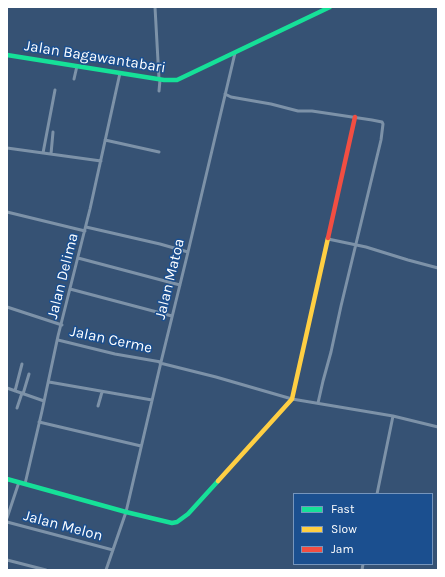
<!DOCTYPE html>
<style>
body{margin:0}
#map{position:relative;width:445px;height:577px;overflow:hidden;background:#365274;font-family:Karla,sans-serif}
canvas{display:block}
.frame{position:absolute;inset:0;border:8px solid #fff;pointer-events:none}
.legend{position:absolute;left:293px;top:493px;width:140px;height:72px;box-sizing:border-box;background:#1b4f8f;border:1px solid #7695bc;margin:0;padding:5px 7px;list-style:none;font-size:12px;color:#fff}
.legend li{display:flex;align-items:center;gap:8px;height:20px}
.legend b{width:20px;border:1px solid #7695bc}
</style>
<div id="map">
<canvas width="445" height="577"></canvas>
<div class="frame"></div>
<ul class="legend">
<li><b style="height:5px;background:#16e098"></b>Fast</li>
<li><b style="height:5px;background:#ffcf43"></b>Slow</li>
<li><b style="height:5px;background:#f24e42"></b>Jam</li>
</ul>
</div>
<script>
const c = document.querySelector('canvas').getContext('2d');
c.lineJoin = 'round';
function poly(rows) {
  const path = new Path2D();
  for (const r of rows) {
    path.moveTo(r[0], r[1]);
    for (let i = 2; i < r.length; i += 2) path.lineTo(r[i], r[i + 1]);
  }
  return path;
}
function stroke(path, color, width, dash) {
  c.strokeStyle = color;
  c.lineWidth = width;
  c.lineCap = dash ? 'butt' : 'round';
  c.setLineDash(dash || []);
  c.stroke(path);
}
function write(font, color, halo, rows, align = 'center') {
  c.font = font + ' Karla,sans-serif';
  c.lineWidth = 3;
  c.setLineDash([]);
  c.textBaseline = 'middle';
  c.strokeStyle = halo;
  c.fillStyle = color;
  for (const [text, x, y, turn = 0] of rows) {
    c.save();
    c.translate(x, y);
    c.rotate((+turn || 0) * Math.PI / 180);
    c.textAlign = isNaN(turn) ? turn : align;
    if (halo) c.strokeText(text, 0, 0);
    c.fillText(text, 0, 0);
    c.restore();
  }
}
const street = poly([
 [155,7,159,79],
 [74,79,77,66],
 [159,91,160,80],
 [225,94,231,97,271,104,298,111,312,111,372,120,382,122,383,124,381,140,341,306,331,352,323,381,318,403],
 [105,140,159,152],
 [7,148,101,161],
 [43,153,55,90],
 [51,154,53,132],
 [7,212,85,231],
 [86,227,160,244,188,252],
 [328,239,366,247,408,260,438,268],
 [78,258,180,285],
 [70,289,172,316],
 [7,307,62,325],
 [58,340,115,354,161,362],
 [160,363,216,377,292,399,393,416,438,427],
 [49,382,152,400],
 [7,388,44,401],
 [15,391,22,364],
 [23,394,29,374],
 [98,406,102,392],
 [17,408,22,393],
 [39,422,141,446],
 [25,484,42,411,58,336,90,209,120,73],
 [377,494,393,416],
 [7,518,19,482],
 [7,522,113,550],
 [7,560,46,570],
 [106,570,126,512,161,362,188,252,235,53],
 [362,570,363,564]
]);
const fast = poly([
 [7,55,164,80,177,80,330,7],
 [7,479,126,512,172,523,177,522,188,514,218,481]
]);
const slow = poly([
 [218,481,292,399,328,238]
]);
const jam = poly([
 [328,238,355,117]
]);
const streetNames = [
 ["Jalan Bagawantabari",95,57,9],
 ["Jalan Delima",63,276,-76],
 ["Jalan Matoa",170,279,-76],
 ["Jalan Cerme",111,340,12],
 ["Jalan Melon",63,526,15]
];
stroke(street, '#7d92a8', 3);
stroke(fast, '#16e098', 4.5);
stroke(slow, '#ffcf43', 4.5);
stroke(jam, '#f24e42', 4.5);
write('15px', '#fff', '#1b4f8f', streetNames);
</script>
